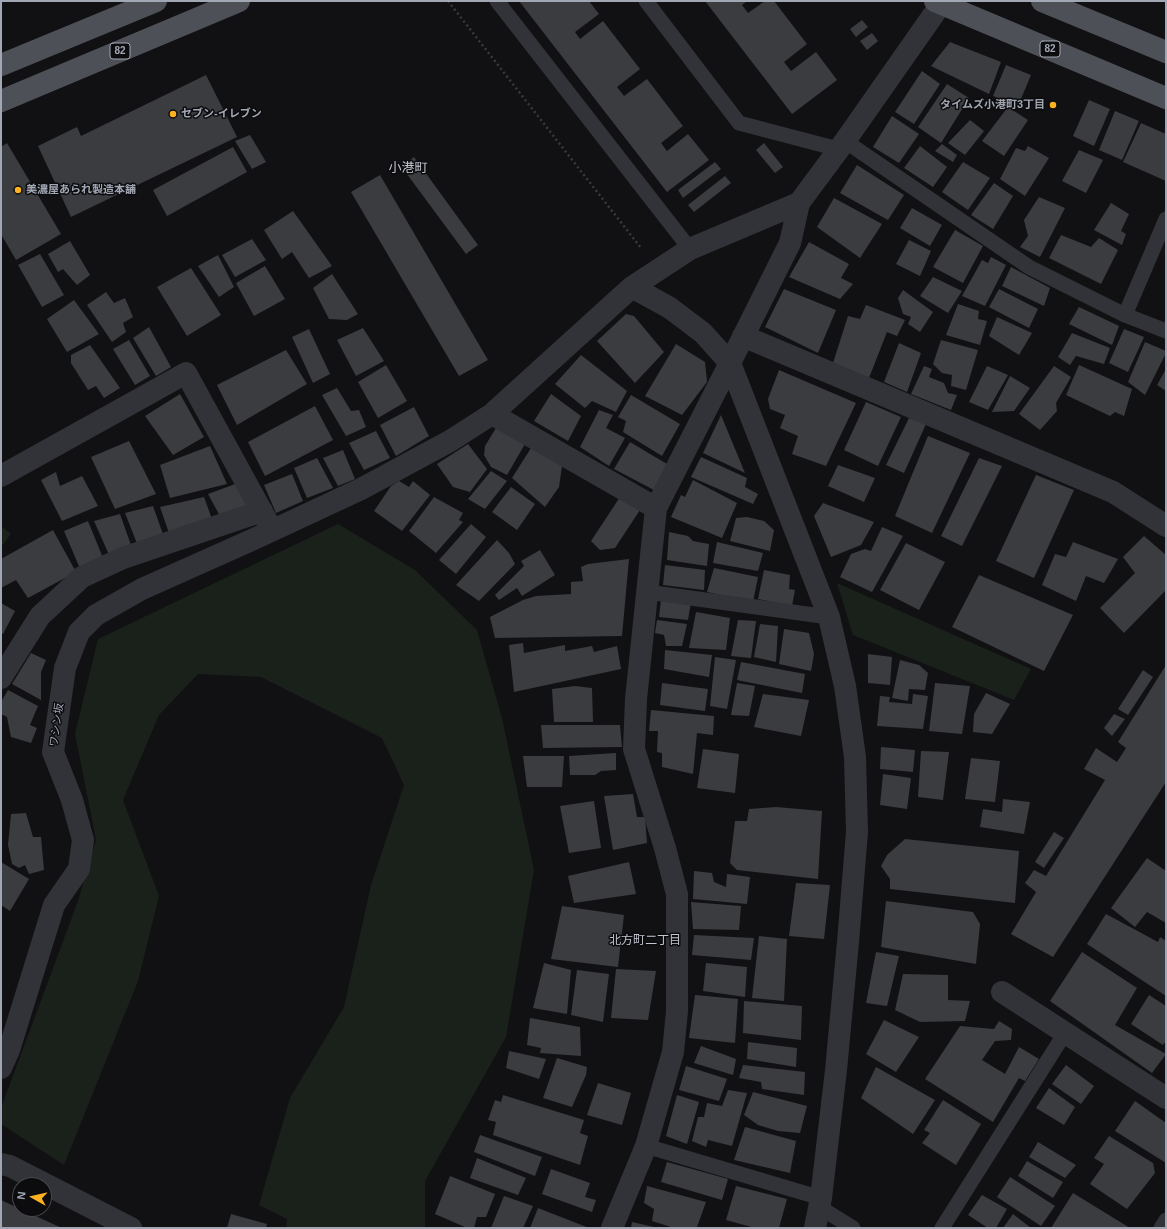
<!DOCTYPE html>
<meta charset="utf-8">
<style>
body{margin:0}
#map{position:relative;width:1167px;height:1229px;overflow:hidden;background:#111113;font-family:Arial,sans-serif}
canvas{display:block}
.frame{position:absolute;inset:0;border:2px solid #a2a7b4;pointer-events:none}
.north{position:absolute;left:12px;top:1177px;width:40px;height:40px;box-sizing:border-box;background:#0c0c0e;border:1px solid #484a50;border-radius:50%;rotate:278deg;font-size:11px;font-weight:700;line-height:16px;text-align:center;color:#a2a7b4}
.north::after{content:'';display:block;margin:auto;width:14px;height:18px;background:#fcb120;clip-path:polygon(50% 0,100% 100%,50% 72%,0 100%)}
</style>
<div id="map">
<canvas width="1167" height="1229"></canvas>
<div class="frame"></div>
<div class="north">N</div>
</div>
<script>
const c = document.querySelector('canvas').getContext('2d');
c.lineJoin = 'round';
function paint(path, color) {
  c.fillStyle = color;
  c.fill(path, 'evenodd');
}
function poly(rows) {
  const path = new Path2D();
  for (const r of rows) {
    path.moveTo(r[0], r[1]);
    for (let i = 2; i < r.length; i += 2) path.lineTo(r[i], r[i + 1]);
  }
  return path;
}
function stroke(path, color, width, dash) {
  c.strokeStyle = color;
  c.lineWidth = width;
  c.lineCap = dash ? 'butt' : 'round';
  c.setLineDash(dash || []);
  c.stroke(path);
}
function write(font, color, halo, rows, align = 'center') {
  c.font = font + ' Arial,"Noto Sans JP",sans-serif';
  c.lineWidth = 3;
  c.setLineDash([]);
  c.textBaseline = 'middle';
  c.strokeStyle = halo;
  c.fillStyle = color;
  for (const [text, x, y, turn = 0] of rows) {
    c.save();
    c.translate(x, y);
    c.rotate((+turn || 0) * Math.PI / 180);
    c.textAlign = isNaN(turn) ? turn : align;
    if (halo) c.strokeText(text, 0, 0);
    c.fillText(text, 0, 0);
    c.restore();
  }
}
const green = poly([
 [338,524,415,570,477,630,502,718,534,870,506,1037,425,1181,425,1228,286,1228,287,1219,259,1205,290,1098,344,1007,371,885,404,785,382,738,261,677,198,674,159,715,123,800,159,896,138,981,64,1165,1,1124,1,1108,78,901,96,840,75,734,98,639],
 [1,526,11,534,1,547],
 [837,583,1031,669,1014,700,853,635]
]);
const building = poly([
 [519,1,589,1,599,14,575,32,580,39,603,21,640,69,617,87,624,96,647,79,683,126,661,143,667,151,688,134,709,160,667,192],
 [705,1,747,1,742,5,748,13,765,1,774,1,807,44,784,62,791,71,816,52,837,80,792,114],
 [862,20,868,27,856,37,850,29],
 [872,33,878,41,867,50,860,41],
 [950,42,1001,62,989,94,931,66],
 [1006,65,1031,75,1018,106,993,96],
 [922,71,940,84,914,124,895,112],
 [206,75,237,137,71,217,38,146,77,127,81,136],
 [947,84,969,98,941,143,918,127],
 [1089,100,1110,109,1094,146,1073,136],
 [1008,107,1028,120,1004,156,982,141],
 [1115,111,1139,121,1122,160,1099,150],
 [892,116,919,134,899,163,873,147],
 [970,120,984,131,965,155,948,143],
 [1141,123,1166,134,1166,181,1123,162],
 [250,135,266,162,252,169,235,141],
 [7,143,61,234,16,260,1,234,1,147],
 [764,143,783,167,775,173,756,150],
 [942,144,957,155,953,162,935,151],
 [920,146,947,167,933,187,904,168],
 [1028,146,1049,158,1025,196,1000,179,1016,148,1025,151],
 [233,147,247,172,167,216,153,190],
 [1079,150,1103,160,1086,193,1062,181],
 [414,157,478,245,466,254,401,166],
 [715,162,721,169,683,198,678,190],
 [963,162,990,178,968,210,942,192],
 [857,165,904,195,888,220,840,193],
 [380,175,488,360,459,376,351,192],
 [725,176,731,183,694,212,688,205],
 [994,183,1013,196,993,229,971,215],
 [1039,197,1065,208,1040,257,1020,247,1028,236,1024,220],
 [834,198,882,224,860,258,817,227],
 [1111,203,1129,214,1121,231,1126,234,1122,245,1094,230],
 [912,208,942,225,930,246,900,228],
 [293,211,332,266,309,278,292,252,282,259,264,230],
 [955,230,983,246,963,283,933,267],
 [1061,235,1091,247,1099,238,1118,250,1101,284,1049,258],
 [252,239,266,260,235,277,222,255],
 [909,240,931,251,920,276,896,264],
 [70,241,90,275,77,285,63,269,58,272,48,254],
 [809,242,849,264,841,278,853,284,840,299,789,277],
 [40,254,64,295,42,307,18,265],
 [218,255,234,287,219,297,198,266],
 [991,257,1006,265,985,306,962,296,982,260,988,263],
 [265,266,285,299,254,316,236,283],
 [1011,267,1050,288,1044,306,1002,286],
 [191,268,221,315,187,336,157,287],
 [332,274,358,314,347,320,329,319,313,288],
 [933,277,962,291,948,313,920,296],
 [784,289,836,310,818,353,765,327],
 [999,289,1038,309,1029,328,989,307],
 [903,290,933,312,920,332,908,324,911,317,903,314,898,298],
 [106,292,114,303,125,298,133,317,123,323,126,332,112,342,87,305],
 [74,300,99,334,67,352,47,319],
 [958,304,979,311,978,319,987,321,980,345,946,335],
 [866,305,905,320,897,336,887,332,869,378,833,363,848,316,860,319],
 [1079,307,1119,326,1112,345,1069,324],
 [626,314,634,316,664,352,635,383,597,341],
 [997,317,1032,333,1019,355,989,336],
 [149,327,171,367,156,376,133,338],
 [363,328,384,361,356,376,337,340],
 [309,329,330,374,313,383,292,337],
 [1124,329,1144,337,1128,372,1109,363],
 [1072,333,1110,348,1104,364,1076,356,1070,365,1058,357],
 [129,340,150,376,135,385,113,349],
 [941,340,978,350,966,390,951,386,952,375,942,373,933,364],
 [1145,342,1166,351,1166,353,1145,395,1128,382],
 [899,343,921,353,907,392,884,382],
 [676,344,705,362,707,382,682,415,645,396],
 [90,345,120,388,104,398,96,386,88,390,71,363,71,355],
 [286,350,307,384,237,425,217,385],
 [581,355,627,391,616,412,592,401,585,408,555,384],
 [386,365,407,401,378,418,358,382],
 [1079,365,1132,389,1124,416,1115,412,1110,416,1066,395],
 [924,366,932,369,929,377,944,383,948,393,957,395,951,410,911,394],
 [987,366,1008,375,988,410,969,402],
 [1054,366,1071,377,1056,403,1057,411,1040,430,1019,414],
 [1166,369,1166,391,1157,385],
 [779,370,856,403,826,466,792,454,798,436,780,428,785,415,770,409,768,399],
 [1010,376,1030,388,1014,411,992,412],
 [337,388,351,411,359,410,366,427,346,436,322,395],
 [180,394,204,437,173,455,145,416],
 [551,394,581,416,568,441,534,421],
 [631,395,680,424,662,456,623,432,626,421,618,417],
 [866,402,901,417,878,466,844,450],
 [315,406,333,440,265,476,248,442],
 [414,407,429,436,396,456,380,425],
 [599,410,613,415,606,428,625,438,609,466,580,447],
 [721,415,745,473,703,453],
 [909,418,926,424,904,473,886,465],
 [496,428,525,444,507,475,491,467,484,455,485,446],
 [376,431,390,458,364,470,349,443],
 [928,436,970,453,932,533,895,516],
 [129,441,156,494,115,509,91,457],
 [630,442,667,464,654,490,614,469],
 [468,444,487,469,470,492,453,487,437,464],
 [210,446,227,484,170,498,160,465],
 [531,448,562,466,559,487,545,507,512,478],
 [343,450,355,479,338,486,323,458],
 [701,457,747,478,745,487,758,494,753,504,691,477],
 [317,458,333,488,307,498,294,468],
 [979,458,1002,466,962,546,941,536],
 [838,465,875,478,864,502,828,486],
 [491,471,507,481,485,509,468,499],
 [56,472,60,486,82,476,98,506,62,521,41,480],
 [292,474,303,501,276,513,264,485],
 [1036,475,1074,490,1034,578,996,561],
 [693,480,737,503,722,538,671,517,681,495,685,497],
 [399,481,409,487,413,481,430,495,402,531,374,511,391,486],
 [238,483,247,505,220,516,208,494],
 [511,487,535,504,517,530,492,512],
 [204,497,212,519,169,533,160,507],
 [434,497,463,513,459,520,463,522,436,553,409,531],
 [620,497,640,510,615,548,600,550,591,541],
 [823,503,874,522,861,545,831,557,814,516],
 [153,506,164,537,138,546,125,513],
 [120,514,132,548,110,557,94,521],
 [747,517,764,521,774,530,770,551,730,541,736,518],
 [88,521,103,558,81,571,64,531],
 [471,524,486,537,456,574,439,560],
 [882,527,903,536,872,592,840,577,851,554,865,549,871,551],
 [53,530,76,572,28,598,16,580,1,588,1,559],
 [669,532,688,536,693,541,709,544,707,566,667,560],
 [1144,536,1166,555,1166,590,1124,633,1100,608,1135,573,1123,557],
 [497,540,509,553,515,564,479,601,456,585],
 [717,542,763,553,758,571,713,563],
 [1073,542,1118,559,1104,583,1086,576,1076,601,1042,585,1055,554,1066,557],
 [906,543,945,562,919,610,880,590],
 [540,550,555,575,522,596,517,588,499,600,495,595,524,566,521,561],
 [629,559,622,636,495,638,490,617,523,600,536,596,571,594,571,582,583,581,581,567,588,564],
 [665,565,705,570,704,590,663,585],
 [714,568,758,577,753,602,707,592],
 [764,570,790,575,789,589,795,590,792,606,758,599],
 [979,575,1073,615,1044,671,952,627],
 [661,599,691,602,688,620,659,617],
 [1,603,15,611,3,634,1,633],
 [696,612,730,618,726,650,689,648],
 [657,620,687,624,682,646,666,646,664,635,655,633],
 [738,620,756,621,751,658,731,656],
 [760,624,778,626,776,662,754,657],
 [784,629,809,633,814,654,811,671,779,664],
 [523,643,524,653,565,645,565,651,592,646,594,652,617,646,621,669,514,692,509,645],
 [665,650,712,655,709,677,664,669],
 [31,653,46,660,41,672,41,700,12,684],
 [868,654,892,657,890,685,868,683],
 [715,657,736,660,727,709,710,706],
 [900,660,919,665,928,673,925,690,909,689,908,701,892,698],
 [741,662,805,674,802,693,737,680],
 [1166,665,1166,782,1053,957,1011,934,1036,892,1025,883,1034,870,1046,876,1105,780,1084,769,1096,748,1117,762,1126,748,1118,742],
 [1143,670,1153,677,1128,715,1118,709],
 [662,683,708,689,705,711,660,705],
 [737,683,755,686,749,716,731,715],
 [935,683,970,686,962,734,929,731],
 [575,686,592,688,593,722,554,722,552,689],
 [8,690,38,706,30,725,37,728,31,743,11,737,7,717,1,714,1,702],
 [986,693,1010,704,992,734,973,732,974,714],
 [763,694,809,700,801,736,754,727],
 [913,694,928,696,923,729,877,726,880,696,890,697,889,702,912,704],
 [651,710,714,716,713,735,697,733,693,774,662,767,662,753,657,752,658,731,649,731],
 [1114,714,1125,719,1112,736,1104,728],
 [541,725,620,725,622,747,543,748],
 [881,747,915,750,913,772,880,769],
 [703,749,739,754,735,793,697,788],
 [921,751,949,752,943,800,918,797],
 [616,753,616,770,601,771,595,775,570,775,569,756],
 [523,756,564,756,562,787,527,787],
 [971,758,1000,761,995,802,965,799],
 [883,774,911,778,907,809,880,805],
 [633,794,637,817,645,817,647,843,613,850,604,796],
 [1003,799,1030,802,1024,834,980,827,983,809,1002,812],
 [594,801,601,848,569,853,560,806],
 [776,807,822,811,818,879,737,870,730,863,735,821,747,821,749,809],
 [26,813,33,837,41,837,44,870,29,874,25,865,19,868,12,864,8,845,11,814],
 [1054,832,1064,838,1044,868,1035,862],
 [905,839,1019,851,1015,903,890,889,890,879,881,866,887,855],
 [1147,858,1166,871,1166,923,1147,912,1135,927,1111,908],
 [1,862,29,879,10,911,1,905],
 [629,862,636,894,574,903,568,876],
 [694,871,712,873,714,882,726,887,727,874,750,877,747,904,693,899],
 [796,883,830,885,824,939,789,936],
 [886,901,973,912,980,924,976,964,881,947],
 [691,902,741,906,739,930,693,929],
 [562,906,624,915,618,967,551,959],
 [1106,914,1158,942,1160,937,1166,941,1166,996,1087,944],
 [694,935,754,938,751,960,692,955],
 [759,936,787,939,784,1001,752,998],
 [876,952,899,956,887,1006,866,1003],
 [1082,952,1137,988,1115,1025,1166,1054,1152,1073,1050,1001],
 [544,963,571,970,567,1014,533,1008],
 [706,963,747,967,745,997,703,991],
 [616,969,656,971,648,1020,611,1018],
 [577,970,609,974,603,1022,571,1015],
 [903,974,948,975,948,1000,970,1001,965,1021,920,1022,895,1010],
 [695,995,738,999,735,1043,689,1038],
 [1149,995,1166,1006,1166,1041,1163,1045,1131,1024],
 [744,1001,802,1006,801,1040,743,1033],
 [530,1018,580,1027,581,1056,540,1053,541,1048,527,1045],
 [884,1020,919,1037,896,1072,866,1054],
 [999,1021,1012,1029,1011,1040,995,1041,982,1060,1005,1074,1019,1047,1039,1059,1025,1081,1019,1078,993,1122,925,1079,960,1026,994,1029],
 [748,1042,797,1048,796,1067,747,1059],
 [701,1046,736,1059,733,1075,694,1063],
 [509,1051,546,1059,539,1079,506,1068],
 [557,1058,587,1067,586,1075,572,1107,543,1098],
 [743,1065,805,1072,804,1095,762,1089,761,1082,739,1078],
 [1066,1065,1094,1086,1081,1104,1052,1084],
 [686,1066,727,1079,719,1101,679,1090],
 [876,1067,935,1100,913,1134,861,1098],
 [598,1083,631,1093,622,1125,587,1115],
 [1049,1088,1075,1107,1064,1125,1036,1108],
 [728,1090,747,1093,732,1146,708,1140,706,1147,692,1141,698,1117,704,1117,707,1103,722,1106],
 [753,1092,807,1106,800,1133,778,1131,758,1125,744,1115],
 [503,1095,584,1120,580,1133,588,1136,580,1165,493,1135,496,1122,488,1120,495,1100,501,1102],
 [677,1095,699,1102,687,1144,666,1136],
 [943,1100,981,1124,956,1165,922,1143,930,1133,924,1130],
 [1135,1101,1166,1123,1166,1163,1115,1131],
 [745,1127,796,1141,790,1173,734,1160],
 [480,1135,542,1157,535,1176,474,1152],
 [1109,1136,1153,1163,1155,1173,1127,1209,1090,1184,1104,1164,1094,1158],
 [1038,1142,1076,1165,1065,1178,1029,1157],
 [477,1158,526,1178,518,1195,470,1178],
 [1027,1161,1063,1182,1053,1198,1018,1176],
 [667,1162,728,1179,722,1200,661,1182],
 [551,1169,590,1183,585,1197,596,1200,592,1212,542,1194],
 [450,1176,495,1194,486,1217,477,1217,474,1228,467,1228,435,1214],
 [1010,1177,1055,1206,1041,1226,997,1197],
 [647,1186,706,1202,697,1227,674,1228,652,1221,654,1209,644,1203],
 [736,1186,787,1199,779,1228,755,1228,726,1220],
 [1073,1193,1130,1228,1051,1228],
 [982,1195,1007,1209,996,1228,988,1228,968,1215],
 [504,1196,533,1206,523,1228,491,1228],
 [1,1200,20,1209,62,1228,1,1228],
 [538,1208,589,1228,530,1228],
 [231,1214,267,1224,266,1228,227,1228],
 [1013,1214,1031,1228,1003,1228],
 [632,1222,654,1227,654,1228,631,1228]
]);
const path = poly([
 [448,1,641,248]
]);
const lane = poly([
 [497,1,690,249],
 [646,1,739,123,838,149],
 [845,141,1029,267,1125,315,1166,331],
 [1125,315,1166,219],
 [647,592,829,617],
 [646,1146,821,1198],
 [819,1207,853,1228],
 [942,1228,1065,1033],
 [1161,1228,1166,1220]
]);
const street = poly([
 [632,287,670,308,703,333,730,363,829,617,845,686,855,757,857,832,848,942,836,1070,821,1198,815,1228],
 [743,336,1113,492,1166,526],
 [492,414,656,508],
 [1,476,186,373,272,530],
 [1,678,40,616,82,577,123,558,262,511],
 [1002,992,1166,1098],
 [1,1068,9,1050,54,905,79,869,83,840,72,800,53,752,65,668,79,632,96,615,142,589,254,539,361,489,450,441,492,414,632,287,658,270,690,249,799,203,845,141,941,4,944,1],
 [1,1164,10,1166,131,1228],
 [612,1228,646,1146,673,1052,677,1011,677,894,665,848,634,749,636,699,656,508,730,363,790,243,799,203]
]);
const primary = poly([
 [935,1,1166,98],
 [1042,1,1166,52],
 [1,65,156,1],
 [1,101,239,1]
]);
const markers = [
 [1053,105,4,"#fcb120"],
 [173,114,4,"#fcb120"],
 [18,190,4,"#fcb120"]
];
const shields = [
 [1050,49,20],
 [120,51,20]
];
const shieldNames = [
 ["82",1050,49],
 ["82",120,51]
];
const poiNames = [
 ["タイムズ小港町3丁目",1045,105,"right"],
 ["セブン-イレブン",181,114],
 ["美濃屋あられ製造本舗",26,190]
];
const streetNames = [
 ["ワシン坂",57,725,-82]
];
const neighbourhoodNames = [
 ["北方町二丁目",645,941]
];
const quarterNames = [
 ["小港町",408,168]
];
paint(green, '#19211a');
paint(building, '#3b3c40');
stroke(path, '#383a3f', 2.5, [2, 3]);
stroke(lane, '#323338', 15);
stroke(street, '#323338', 22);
stroke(primary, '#4e5057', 22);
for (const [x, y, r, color] of markers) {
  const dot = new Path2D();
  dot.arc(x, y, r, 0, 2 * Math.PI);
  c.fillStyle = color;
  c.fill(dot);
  stroke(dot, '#0c0c0e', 1.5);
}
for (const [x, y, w] of shields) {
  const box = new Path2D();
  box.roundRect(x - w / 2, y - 8, w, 16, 3);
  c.fillStyle = '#0c0c0e';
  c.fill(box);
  stroke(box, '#a2a7b4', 1);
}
write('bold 10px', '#a2a7b4', null, shieldNames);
write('bold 11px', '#a2a7b4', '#0c0c0e', poiNames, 'left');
write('11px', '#a2a7b4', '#0c0c0e', streetNames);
write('12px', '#c3c6d0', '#0c0c0e', neighbourhoodNames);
write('13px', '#c3c6d0', '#0c0c0e', quarterNames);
</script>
